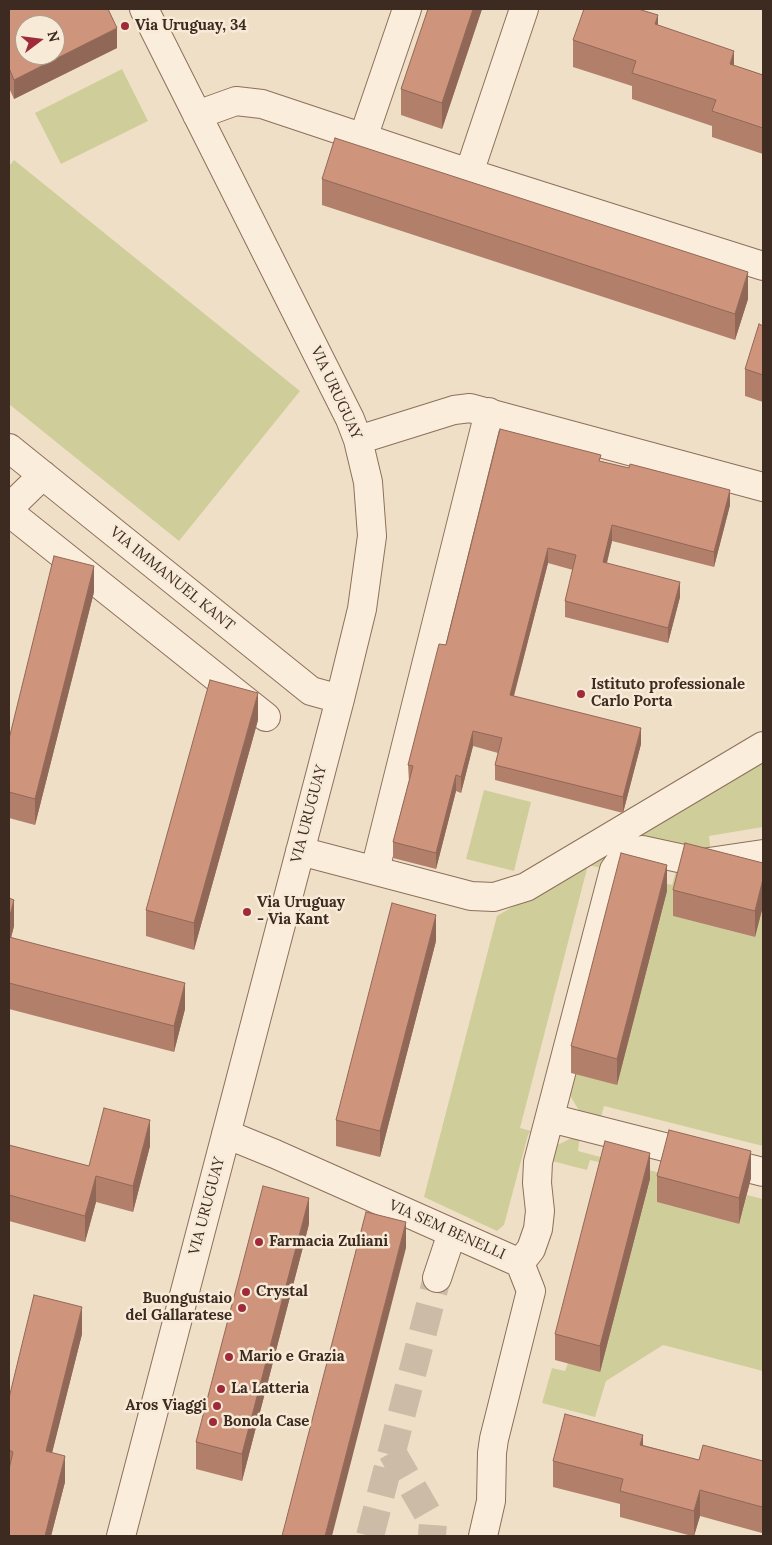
<!DOCTYPE html>
<style>
body{margin:0}
#map{position:relative;width:772px;height:1545px;overflow:hidden;background:#f0dfc7;font-family:Lora,serif}
canvas{display:block}
.frame{position:absolute;inset:0;border:10px solid #3d2a20;pointer-events:none}
.north{position:absolute;left:15px;top:15px;width:50px;height:50px;box-sizing:border-box;background:#f7ead7;border:1px solid #ad9d8e;border-radius:50%;rotate:75deg;font-size:14px;font-weight:700;line-height:20px;text-align:center;color:#3d2a20}
.north::after{content:'';display:block;margin:auto;width:18px;height:22px;background:#9e2a3a;clip-path:polygon(50% 0,100% 100%,50% 72%,0 100%)}
</style>
<div id="map">
<canvas width="772" height="1545"></canvas>
<div class="frame"></div>
<div class="north">N</div>
</div>
<script>
const c = document.querySelector('canvas').getContext('2d');
c.lineJoin = 'round';
function paint(path, color) {
  c.fillStyle = color;
  c.fill(path, 'evenodd');
}
function poly(rows) {
  const path = new Path2D();
  for (const r of rows) {
    path.moveTo(r[0], r[1]);
    for (let i = 2; i < r.length; i += 2) path.lineTo(r[i], r[i + 1]);
  }
  return path;
}
function stroke(path, color, width, dash) {
  c.strokeStyle = color;
  c.lineWidth = width;
  c.lineCap = dash ? 'butt' : 'round';
  c.setLineDash(dash || []);
  c.stroke(path);
}
function write(font, color, halo, rows, align = 'center') {
  c.font = font + ' Lora,serif';
  c.lineWidth = 5;
  c.setLineDash([]);
  c.textBaseline = 'middle';
  c.strokeStyle = halo;
  c.fillStyle = color;
  for (const [text, x, y, turn = 0] of rows) {
    c.save();
    c.translate(x, y);
    c.rotate((+turn || 0) * Math.PI / 180);
    c.textAlign = isNaN(turn) ? turn : align;
    if (halo) c.strokeText(text, 0, 0);
    c.fillText(text, 0, 0);
    c.restore();
  }
}
const green = poly([
 [122,69,148,121,61,164,35,113],
 [14,160,300,391,179,541,9,404,9,166],
 [763,758,763,827,709,836,711,853,691,852,635,837,605,869,588,865,520,1128,531,1131,528,1135,504,1225,497,1231,424,1197,497,916],
 [484,790,531,802,514,871,466,859],
 [677,867,685,869,673,916,755,937,763,906,763,1146,604,1106,600,1121,583,1117,566,1089,571,1073,617,1084,667,892,640,877,672,885],
 [580,1134,578,1151,664,1174,657,1202,739,1224,747,1195,763,1199,763,1371,663,1345,606,1381,595,1417,542,1403,552,1368,565,1371,568,1363,600,1371,650,1180,627,1169,590,1160,587,1170,548,1160,551,1148]
]);
const minorTunnel = poly([
 [392,1452,433,1523,432,1536],
 [370,1536,437,1278]
]);
const minor = poly([
 [197,115,236,101,262,104,469,173,763,266],
 [363,138,407,9],
 [469,173,524,9],
 [358,440,454,410,470,408,763,487],
 [9,448,311,691,340,699],
 [9,508,43,475],
 [9,512,266,717],
 [300,851,471,896,494,897,526,887,763,746],
 [375,870,489,412],
 [550,1118,763,1172],
 [226,1134,275,1154,520,1263,531,1291,494,1439,492,1453,491,1501,483,1536],
 [520,1263,531,1249,538,1229,540,1211,537,1183,538,1162,614,870,619,863,642,850,702,863,763,854],
 [437,1278,452,1233],
 [121,1536,340,699,362,609,372,536,368,482,358,440,350,419,144,9]
]);
const wall = poly([
 [9,9,117,48,14,99,9,88],
 [482,9,442,129,401,115,401,89],
 [658,25,734,66,763,75,763,154,712,137,712,126,632,99,632,86,573,67,573,40],
 [322,179,748,299,735,340,322,205],
 [763,326,763,402,745,396,745,369],
 [601,461,730,505,714,567,612,541,607,563,680,597,668,643,565,617,565,601,573,570,548,563,514,696,641,744,623,813,495,780,495,765,498,753,473,746,461,793,456,791,436,869,393,858,393,842,409,781,408,765,446,645],
 [94,592,35,825,9,818,9,739],
 [258,720,194,950,146,936,146,910],
 [763,863,763,906,755,937,673,916,673,890],
 [667,891,617,1085,571,1073,571,1046],
 [9,898,14,926,11,937,185,1009,174,1052,9,1009],
 [436,941,380,1157,336,1146,336,1120],
 [9,1145,89,1166,150,1146,133,1212,96,1202,85,1242,9,1221],
 [657,1176,751,1178,739,1224,657,1202],
 [650,1179,600,1372,555,1360,555,1334],
 [309,1224,242,1481,196,1469,196,1442],
 [82,1334,52,1452,65,1482,51,1536,9,1536,9,1398],
 [643,1445,699,1460,763,1461,763,1528,762,1533,700,1516,694,1536,692,1536,620,1517,620,1504,553,1487,553,1461]
]);
const shadedWall = poly([
 [473,9,482,9,442,129,442,103],
 [658,15,658,42,655,24],
 [117,28,117,48,14,99,14,80],
 [734,51,734,77,730,64],
 [748,272,748,299,735,340,735,314],
 [730,490,730,505,714,567,714,552],
 [612,525,612,541,603,578,603,562],
 [548,548,548,563,510,710,510,695],
 [94,566,94,592,35,825,35,799],
 [680,582,680,597,668,643,668,628],
 [258,693,258,720,194,950,194,923],
 [641,728,641,744,623,813,623,797],
 [473,731,473,746,461,793,461,777],
 [456,775,456,791,436,869,436,853],
 [667,865,667,891,617,1085,617,1059],
 [763,879,763,906,755,937,755,911],
 [14,900,14,926,9,946,9,919],
 [436,915,436,941,380,1157,380,1131],
 [185,983,185,1009,174,1052,174,1026],
 [150,1120,150,1146,133,1212,133,1186],
 [751,1151,751,1178,739,1224,739,1198],
 [650,1153,650,1179,600,1372,600,1346],
 [96,1176,96,1202,85,1242,85,1216],
 [309,1198,309,1224,242,1481,242,1454],
 [406,1222,406,1248,332,1536,325,1536],
 [82,1307,82,1334,46,1477,46,1451],
 [643,1435,643,1461,640,1445],
 [65,1456,65,1482,51,1536,45,1536],
 [700,1490,700,1516,694,1536,694,1511],
 [763,1502,763,1528,762,1533,762,1507]
]);
const building = poly([
 [9,9,108,9,117,28,14,80,9,68,9,9],
 [25,25,55,25,55,55,25,55,25,25],
 [428,9,473,9,442,103,401,89,428,9],
 [584,9,638,9,658,15,655,24,734,51,730,64,763,75,763,128,712,111,716,100,632,73,636,61,573,40,584,9],
 [335,138,748,272,735,314,322,179,335,138],
 [759,324,763,326,763,375,745,369,759,324],
 [500,429,601,455,599,461,629,468,630,464,730,490,714,552,612,525,603,562,680,582,668,628,565,601,576,555,548,548,510,695,641,728,623,797,495,765,502,738,473,731,461,777,456,775,436,853,393,842,413,766,408,765,439,644,446,645,500,429],
 [54,556,94,566,35,799,9,792,9,739,54,556],
 [210,680,258,693,194,923,146,910,210,680],
 [685,843,763,863,763,879,755,911,673,890,685,843],
 [621,853,667,865,617,1059,571,1046,621,853],
 [9,898,14,900,9,919,9,898],
 [392,903,436,915,380,1131,336,1120,392,903],
 [9,937,185,983,174,1026,9,983,9,937],
 [104,1108,150,1120,133,1186,96,1176,85,1216,9,1195,9,1145,89,1166,104,1108],
 [669,1130,751,1151,739,1198,657,1176,669,1130],
 [605,1141,650,1153,600,1346,555,1334,605,1141],
 [263,1186,309,1198,242,1454,196,1442,263,1186],
 [366,1212,406,1222,325,1536,282,1536,366,1212],
 [34,1295,82,1307,46,1451,65,1456,45,1536,9,1536,9,1469,13,1452,9,1450,9,1398,34,1295],
 [565,1414,643,1435,640,1445,699,1460,703,1445,763,1461,763,1502,762,1507,700,1490,694,1511,620,1491,623,1479,553,1461,565,1414]
]);
const markers = [
 [125,26,5,"#9e2a3a"],
 [581,694,5,"#9e2a3a"],
 [247,912,5,"#9e2a3a"],
 [259,1242,5,"#9e2a3a"],
 [246,1292,5,"#9e2a3a"],
 [242,1308,5,"#9e2a3a"],
 [229,1357,5,"#9e2a3a"],
 [221,1389,5,"#9e2a3a"],
 [217,1406,5,"#9e2a3a"],
 [213,1422,5,"#9e2a3a"]
];
const poiNames = [
 ["Via Uruguay, 34",135,26],
 ["Istituto professionale",591,685],
 ["Carlo Porta",591,702],
 ["Via Uruguay",257,903],
 ["- Via Kant",257,920],
 ["Farmacia Zuliani",269,1242],
 ["Crystal",256,1292],
 ["Buongustaio",232,1299,"right"],
 ["del Gallaratese",232,1316,"right"],
 ["Mario e Grazia",239,1357],
 ["La Latteria",231,1389],
 ["Aros Viaggi",207,1406,"right"],
 ["Bonola Case",223,1422]
];
const streetNames = [
 ["VIA URUGUAY",336,393,65],
 ["VIA IMMANUEL KANT",172,579,39],
 ["VIA URUGUAY",309,814,-75],
 ["VIA URUGUAY",207,1206,-75],
 ["VIA SEM BENELLI",447,1230,24]
];
paint(green, '#cfce9a');
stroke(minorTunnel, '#ccbba6', 28, [28, 14]);
stroke(minor, '#8d6f5c', 30);
stroke(minor, '#faeddb', 28);
paint(wall, '#b27f6b');
paint(shadedWall, '#916857');
paint(building, '#cf947c');
stroke(building, '#916857', 1);
for (const [x, y, r, color] of markers) {
  const dot = new Path2D();
  dot.arc(x, y, r, 0, 2 * Math.PI);
  c.fillStyle = color;
  c.fill(dot);
  stroke(dot, '#f7ead7', 2);
}
write('bold 15px', '#3d2a20', '#f7ead7', poiNames, 'left');
write('15px', '#3d2a20', '#f7ead7', streetNames);
</script>
